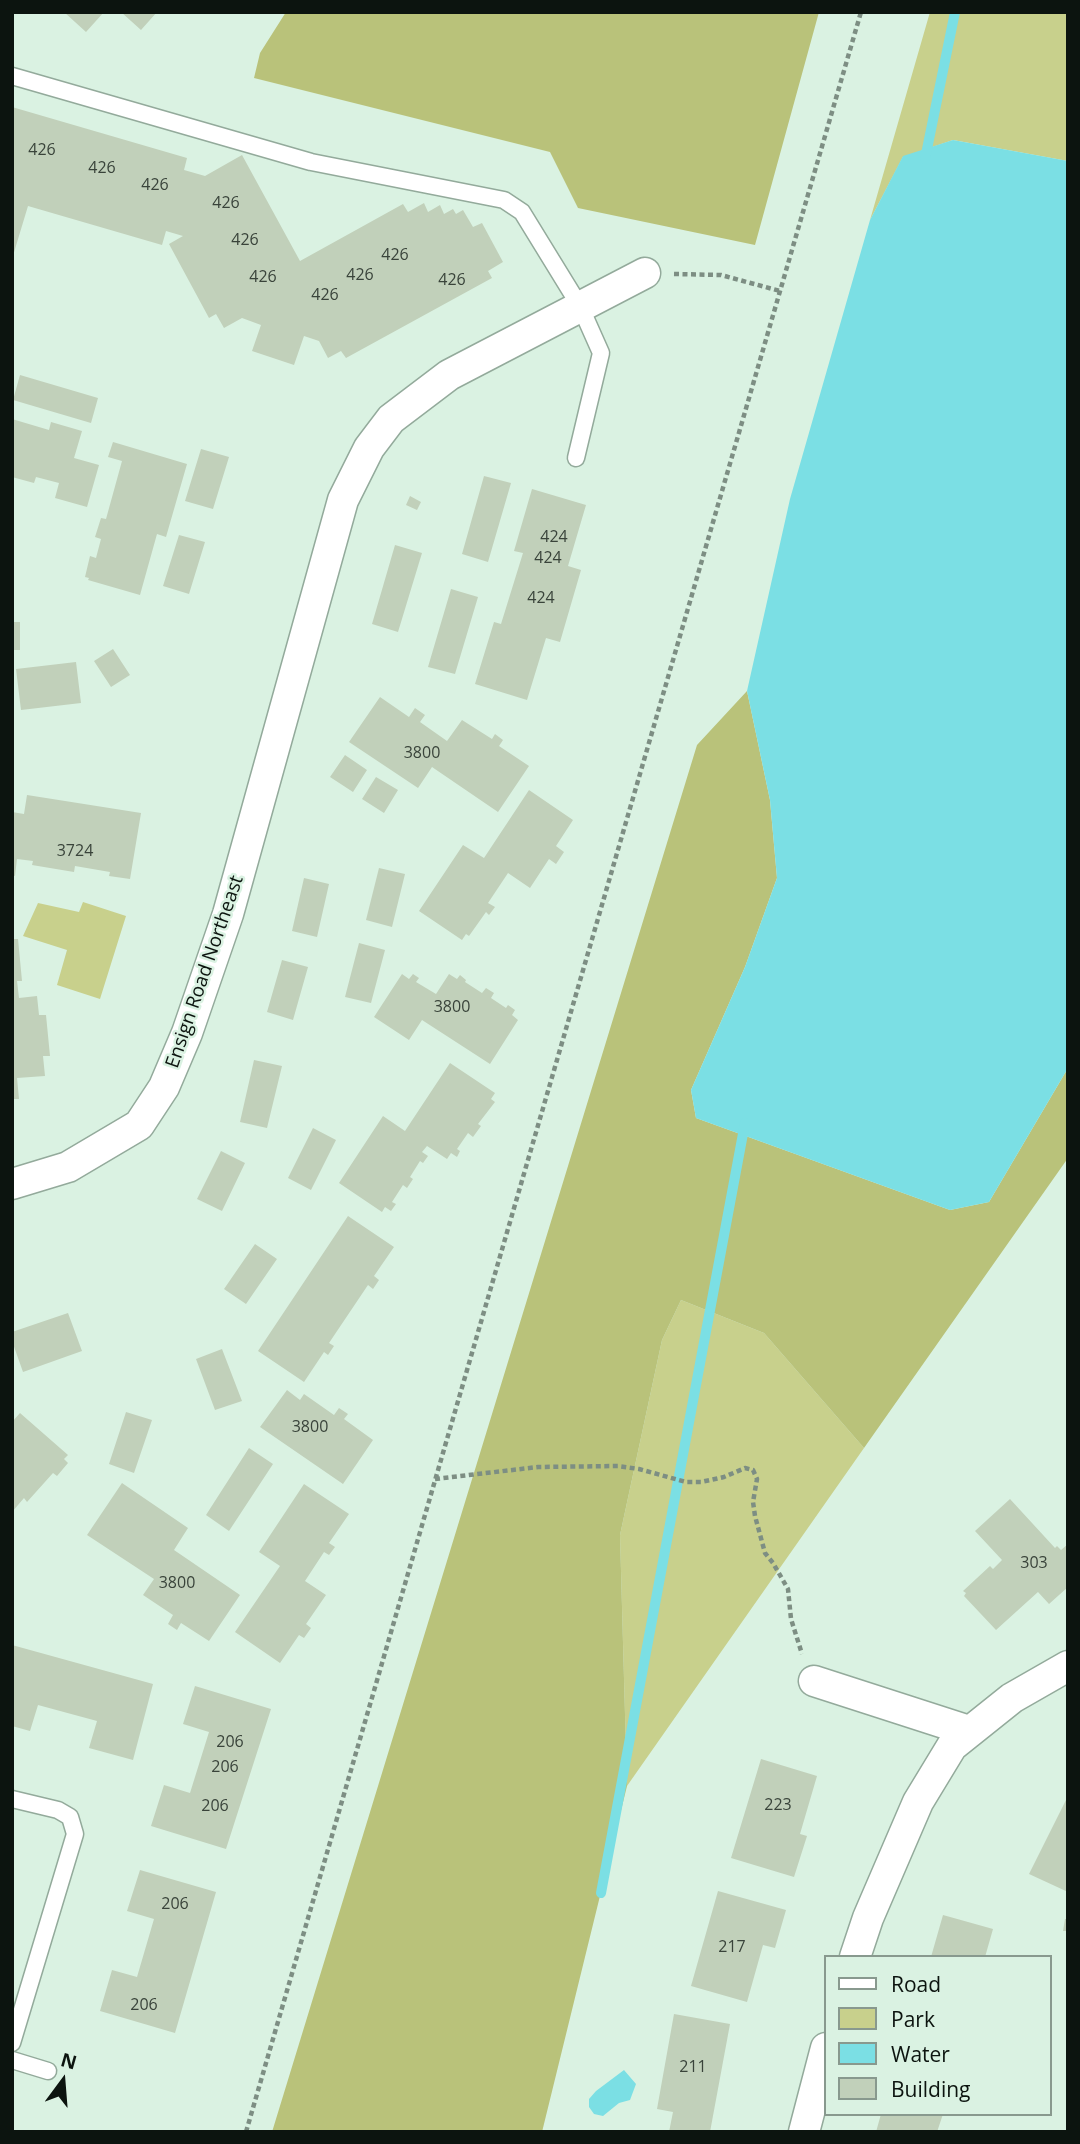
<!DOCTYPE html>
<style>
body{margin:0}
#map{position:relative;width:1080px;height:2144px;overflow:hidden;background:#daf2e2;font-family:"Open Sans",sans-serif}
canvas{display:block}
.frame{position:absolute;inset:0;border:14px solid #0c140f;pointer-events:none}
.legend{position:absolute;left:824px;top:1955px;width:228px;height:161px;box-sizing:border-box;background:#daf2e2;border:2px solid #88998e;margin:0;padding:9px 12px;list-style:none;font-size:21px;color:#0c140f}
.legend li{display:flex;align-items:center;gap:14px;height:35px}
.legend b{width:35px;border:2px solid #88998e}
.north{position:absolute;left:28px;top:2046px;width:70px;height:70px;-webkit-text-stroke:5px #daf2e2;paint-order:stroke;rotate:16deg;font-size:19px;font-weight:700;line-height:28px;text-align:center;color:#0c140f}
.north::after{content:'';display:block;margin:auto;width:24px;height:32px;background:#0c140f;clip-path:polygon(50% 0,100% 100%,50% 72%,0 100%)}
</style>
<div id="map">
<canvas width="1080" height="2144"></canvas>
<div class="frame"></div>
<ul class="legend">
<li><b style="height:9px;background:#fff"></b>Road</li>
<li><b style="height:19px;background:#c8d08c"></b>Park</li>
<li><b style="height:19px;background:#7bdfe4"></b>Water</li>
<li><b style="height:19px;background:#c1d0ba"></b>Building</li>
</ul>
<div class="north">N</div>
</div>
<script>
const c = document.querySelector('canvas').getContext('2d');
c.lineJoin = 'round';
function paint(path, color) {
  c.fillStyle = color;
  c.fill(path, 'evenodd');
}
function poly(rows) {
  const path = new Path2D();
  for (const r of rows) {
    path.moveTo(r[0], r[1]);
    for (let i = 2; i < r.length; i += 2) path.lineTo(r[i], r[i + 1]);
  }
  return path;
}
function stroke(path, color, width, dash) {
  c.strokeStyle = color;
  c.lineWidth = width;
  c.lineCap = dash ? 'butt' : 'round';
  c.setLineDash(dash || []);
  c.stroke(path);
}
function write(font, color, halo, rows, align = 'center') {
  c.font = font + ' "Open Sans",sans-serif';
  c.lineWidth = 5;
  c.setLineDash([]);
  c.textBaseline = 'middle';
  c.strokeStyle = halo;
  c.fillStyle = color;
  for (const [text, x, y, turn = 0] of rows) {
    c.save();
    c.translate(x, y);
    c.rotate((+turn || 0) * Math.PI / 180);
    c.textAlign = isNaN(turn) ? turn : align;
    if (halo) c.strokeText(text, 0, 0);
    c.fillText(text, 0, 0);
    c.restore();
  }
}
const green = poly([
 [930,12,1068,12,1068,161,953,140,903,157,870,220],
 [83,902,126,916,100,999,57,985,67,950,23,936,38,903,79,912],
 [681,1300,764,1333,864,1448,627,1786,620,1535,662,1340]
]);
const forest = poly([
 [286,12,819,12,755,245,578,208,550,152,254,78,260,53],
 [747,691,770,800,777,878,745,967,691,1090,696,1118,950,1210,989,1202,1068,1068,1068,1158,864,1448,764,1333,681,1300,662,1340,620,1535,627,1786,542,2132,272,2132,697,745]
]);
const water = poly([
 [953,140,1068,161,1068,1068,989,1202,950,1210,696,1118,691,1090,745,967,777,878,770,800,747,691,790,499,870,220,903,156],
 [624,2070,636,2084,630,2100,619,2103,603,2116,594,2114,589,2107,589,2099,596,2091]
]);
const stream = poly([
 [925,159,955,12],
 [601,1893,745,1123]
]);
const building = poly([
 [64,12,104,12,86,32],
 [121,12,157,12,141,30],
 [12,107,187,158,184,170,205,176,242,155,300,261,403,204,408,212,424,203,428,212,440,205,444,214,453,209,456,214,463,210,473,227,482,223,503,262,488,271,492,278,346,358,341,351,328,358,319,341,304,336,294,365,252,351,261,325,242,318,224,328,216,314,209,318,169,244,183,236,166,231,162,245,28,206,12,259],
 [20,375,98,398,91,423,13,400],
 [12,419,49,430,51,422,82,431,74,458,99,465,87,507,55,498,59,483,36,477,34,483,12,477],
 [113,442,187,464,166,537,157,534,140,595,88,580,89,578,85,577,90,556,96,558,101,539,95,537,101,518,106,519,122,461,108,457],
 [201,449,229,457,213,509,185,501],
 [484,476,511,483,488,562,462,554],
 [532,489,586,505,568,566,581,570,560,642,546,638,527,700,475,684,494,622,501,624,523,553,514,551],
 [410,496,421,502,417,510,406,505],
 [179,535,205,542,189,594,163,586],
 [395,545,422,553,398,632,372,624],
 [451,589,478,597,455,674,428,667],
 [12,622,20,622,20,650,12,650],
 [113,649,130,675,111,687,94,661],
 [76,662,81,703,21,710,16,669],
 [380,697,409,717,415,708,425,715,420,722,447,741,462,720,492,739,495,734,503,740,499,746,529,766,498,812,432,767,418,788,349,742],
 [345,755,367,770,353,792,330,777],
 [376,777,398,790,384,813,362,799],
 [529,790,573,820,556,846,564,852,556,864,549,859,530,888,508,873,488,903,495,907,489,915,486,912,469,936,466,934,462,940,419,911,463,845,484,858],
 [27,795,141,813,130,879,109,876,110,872,75,866,74,872,32,865,33,861,17,859,15,876,12,875,12,812,24,814],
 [379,868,405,874,392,927,366,920],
 [304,878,329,884,317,937,292,931],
 [12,939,18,939,22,981,17,981,19,998,37,996,39,1015,46,1015,50,1056,43,1056,45,1076,17,1078,19,1099,12,1099],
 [359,943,385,950,371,1003,345,997],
 [282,960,308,967,293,1020,267,1012],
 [402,974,409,979,413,974,419,978,416,982,436,994,449,974,457,979,460,975,466,980,465,982,482,993,486,988,494,993,491,998,506,1008,508,1005,515,1010,512,1015,518,1020,490,1064,422,1020,409,1040,374,1017],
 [254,1060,282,1066,267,1128,240,1122],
 [450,1063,495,1093,491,1099,495,1102,478,1124,481,1126,473,1137,468,1133,457,1149,460,1151,457,1157,451,1153,447,1159,427,1146,422,1152,428,1156,423,1163,420,1161,410,1177,413,1179,407,1188,403,1185,392,1202,396,1204,391,1211,385,1207,382,1212,339,1183,383,1116,405,1131],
 [313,1128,336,1140,311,1190,288,1178],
 [221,1151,245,1163,222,1211,197,1199],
 [348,1216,394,1247,374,1276,379,1280,373,1289,368,1285,329,1343,334,1346,328,1355,324,1352,304,1382,258,1351],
 [255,1244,277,1259,246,1304,224,1289],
 [68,1313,82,1351,23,1372,12,1341,12,1332],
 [222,1349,242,1401,215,1410,196,1359],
 [287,1390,300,1400,304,1394,334,1415,339,1408,348,1414,344,1419,373,1440,343,1484,260,1427],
 [126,1412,152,1420,134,1473,109,1464],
 [20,1413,68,1455,64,1459,68,1463,57,1476,53,1473,27,1502,24,1498,12,1512,12,1422],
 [249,1448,273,1464,229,1531,206,1515],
 [122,1483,188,1528,174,1550,240,1595,209,1641,181,1623,177,1630,168,1624,173,1615,143,1595,154,1579,87,1535],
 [304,1484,349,1514,329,1543,335,1547,329,1555,324,1552,305,1581,326,1595,306,1624,311,1628,304,1638,299,1635,280,1663,235,1632,280,1566,259,1552],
 [1010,1499,1055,1548,1057,1546,1061,1550,1068,1544,1068,1587,1049,1604,1038,1592,996,1630,964,1596,966,1593,963,1591,990,1566,993,1569,1002,1560,975,1531],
 [12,1645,153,1684,133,1760,89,1748,97,1721,38,1705,30,1731,12,1726],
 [195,1686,271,1709,226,1849,151,1826,164,1785,190,1793,209,1732,183,1724],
 [761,1759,817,1776,800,1834,807,1836,794,1877,731,1858],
 [1068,1796,1068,1892,1029,1874],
 [140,1870,216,1892,175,2033,100,2011,112,1970,137,1977,154,1919,127,1911],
 [718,1891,786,1910,775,1948,763,1945,747,2002,691,1986],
 [943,1915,993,1929,985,1957,931,1957],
 [1065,1919,1068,1919,1068,1931,1063,1931],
 [674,2014,730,2024,710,2132,669,2132,673,2112,657,2109],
 [881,2114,943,2114,937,2132,876,2132]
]);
const path = poly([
 [674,274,721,275,780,291],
 [435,1479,538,1467,618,1466,639,1469,686,1482,701,1482,724,1477,745,1468,753,1470,757,1479,753,1502,755,1516,765,1553,773,1563,788,1589,791,1619,802,1654],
 [246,2132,861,12]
]);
const lane = poly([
 [12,76,311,162,504,200,522,212,581,308,601,353,576,458],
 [12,1799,58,1810,70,1817,75,1834,12,2043],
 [12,2060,48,2071]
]);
const street = poly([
 [12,1184,68,1167,139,1125,164,1087,187,1033,228,914,343,500,369,448,391,419,449,375,645,273],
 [814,1681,969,1731],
 [855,1957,868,1918,918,1802,952,1746,1012,1698,1068,1666],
 [804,2132,826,2048]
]);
const numberNames = [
 ["426",42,150],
 ["426",102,168],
 ["426",155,185],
 ["426",226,203],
 ["426",245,240],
 ["426",395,255],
 ["426",360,275],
 ["426",263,277],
 ["426",452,280],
 ["426",325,295],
 ["424",554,537],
 ["424",548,558],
 ["424",541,598],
 ["3800",422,753],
 ["3724",75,851],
 ["3800",452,1007],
 ["3800",310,1427],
 ["303",1034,1563],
 ["3800",177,1583],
 ["206",230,1742],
 ["206",225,1767],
 ["223",778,1805],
 ["206",215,1806],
 ["206",175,1904],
 ["217",732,1947],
 ["206",144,2005],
 ["211",693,2067]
];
const streetNames = [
 ["Ensign Road Northeast",205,972,-71]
];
paint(green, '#c8d08c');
paint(forest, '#b9c27a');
paint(water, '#7bdfe4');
stroke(stream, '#7bdfe4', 10);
paint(building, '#c1d0ba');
stroke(lane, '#93aa9b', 19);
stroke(street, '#93aa9b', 33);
stroke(path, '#7d8e83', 4.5, [5, 3.5]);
stroke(lane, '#fff', 16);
stroke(street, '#fff', 30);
write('16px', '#39433a', null, numberNames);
write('19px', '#0c140f', '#daf2e2', streetNames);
</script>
